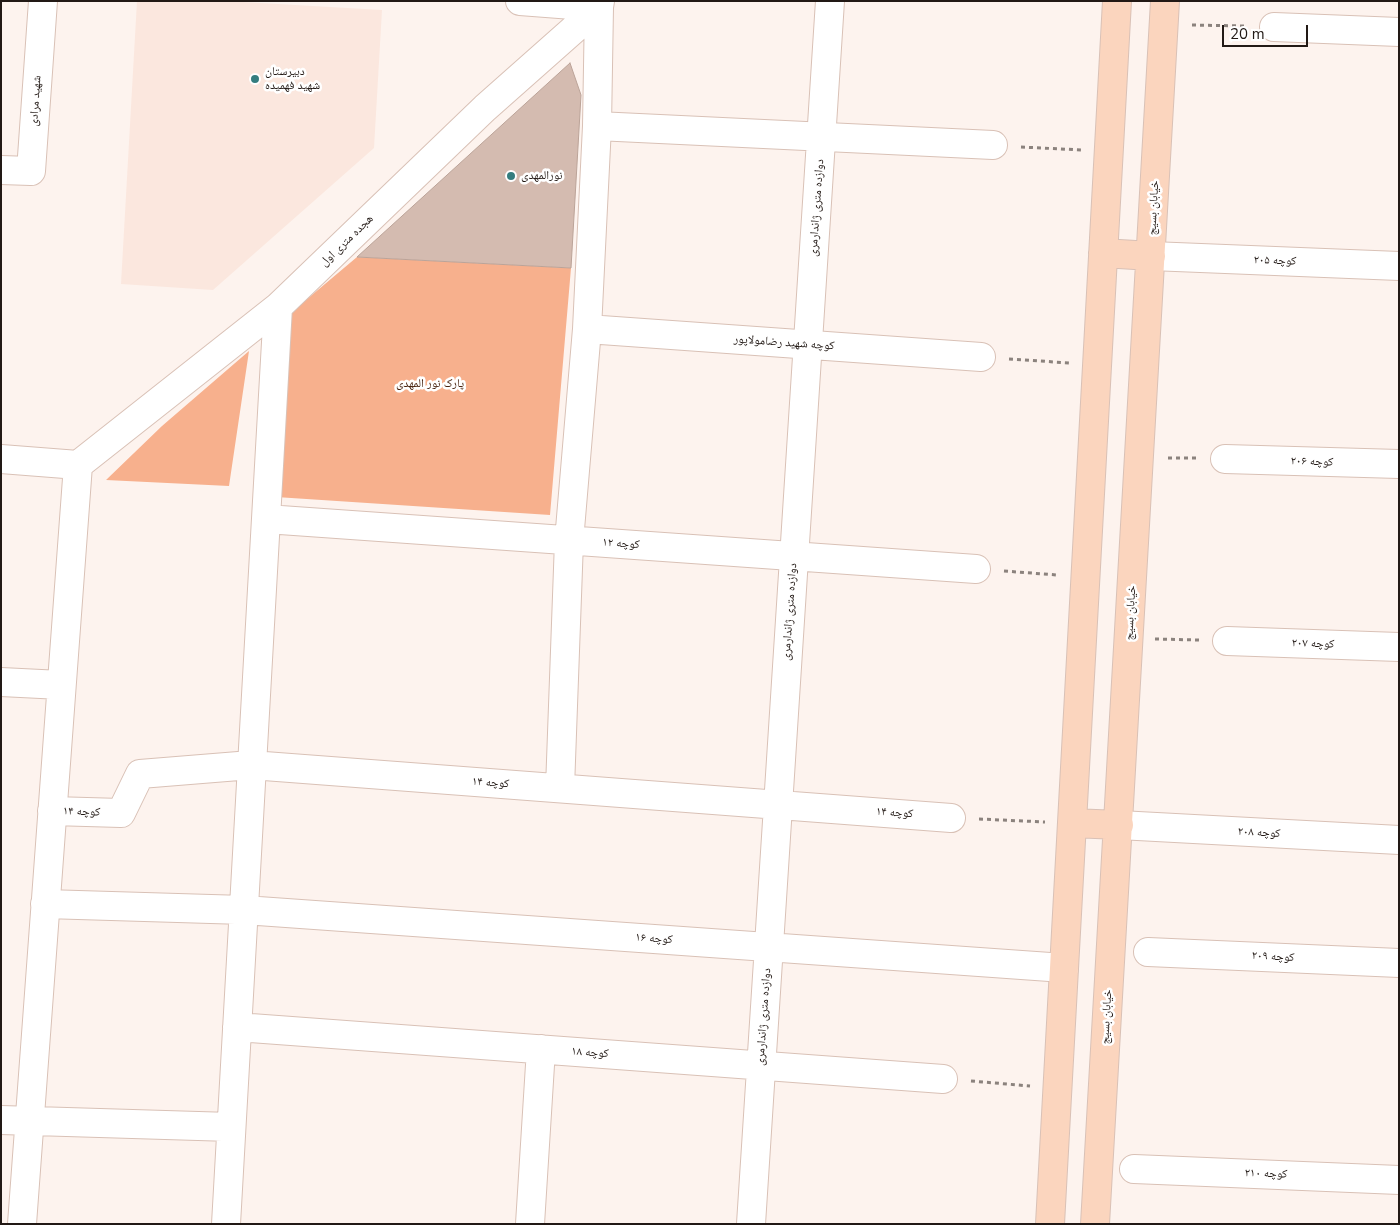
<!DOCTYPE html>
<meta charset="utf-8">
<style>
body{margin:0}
#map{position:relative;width:1400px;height:1225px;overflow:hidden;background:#fdf3ee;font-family:"Nunito Sans",sans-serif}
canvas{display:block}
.frame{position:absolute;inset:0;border:2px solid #221915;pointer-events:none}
.scale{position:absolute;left:1222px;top:25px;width:86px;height:22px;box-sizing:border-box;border:2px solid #221915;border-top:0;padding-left:6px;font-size:15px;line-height:18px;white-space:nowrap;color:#221915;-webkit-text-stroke:4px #fff;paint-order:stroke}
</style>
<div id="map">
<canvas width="1400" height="1225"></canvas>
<div class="frame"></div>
<div class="scale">20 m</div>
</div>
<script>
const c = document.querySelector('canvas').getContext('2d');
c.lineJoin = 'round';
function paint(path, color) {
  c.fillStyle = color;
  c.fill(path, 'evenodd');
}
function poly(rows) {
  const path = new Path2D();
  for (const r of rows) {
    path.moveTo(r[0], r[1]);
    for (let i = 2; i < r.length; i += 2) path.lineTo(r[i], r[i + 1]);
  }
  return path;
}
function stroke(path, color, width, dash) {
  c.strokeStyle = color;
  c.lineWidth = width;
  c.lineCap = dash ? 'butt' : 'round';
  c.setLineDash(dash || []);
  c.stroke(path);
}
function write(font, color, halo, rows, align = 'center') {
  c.font = font + ' "Nunito Sans","Noto Naskh Arabic",sans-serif';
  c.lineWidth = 5;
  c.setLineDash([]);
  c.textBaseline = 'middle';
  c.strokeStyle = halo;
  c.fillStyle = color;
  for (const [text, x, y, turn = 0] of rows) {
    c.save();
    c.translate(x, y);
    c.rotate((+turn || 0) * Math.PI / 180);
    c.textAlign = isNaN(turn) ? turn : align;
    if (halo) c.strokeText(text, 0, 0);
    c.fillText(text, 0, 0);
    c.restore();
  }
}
const built = poly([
 [137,1,226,1,382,10,374,148,213,290,121,284]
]);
const green = poly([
 [357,257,571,268,550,515,276,497,287,316],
 [249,351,229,486,106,480,162,426]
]);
const building = poly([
 [570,63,581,95,571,268,357,257,570,63]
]);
const path = poly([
 [1192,25,1245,26],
 [1021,147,1082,150],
 [1009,359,1070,363],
 [1168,458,1197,458],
 [1004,571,1057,575],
 [1155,639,1199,640],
 [979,819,1045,822],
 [971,1081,1030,1086]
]);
const street = poly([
 [520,1,599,7,597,126,587,329,569,541,560,788],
 [1274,27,1399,32],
 [597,126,993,145],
 [1,170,31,171,43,1],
 [1151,256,1399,266],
 [587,329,981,357],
 [1,459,78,465],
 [1225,459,1399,464],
 [78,465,278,307,485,108,599,7,600,1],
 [266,519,976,569],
 [1227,641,1399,647],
 [1,682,61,685],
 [52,811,121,813,140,774,251,765,951,818],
 [1119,825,1399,840],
 [45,904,244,910,1064,968],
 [1148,952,1399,963],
 [237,1027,943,1079],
 [1,1120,231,1127],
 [1134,1169,1399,1180],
 [22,1224,78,465],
 [226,1224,278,307],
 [530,1224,541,1049],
 [751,1224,830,1]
]);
const secondary = poly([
 [1103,253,1151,256],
 [1072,823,1119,825],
 [1050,1224,1117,1],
 [1095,1224,1165,1]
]);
const markers = [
 [255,79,5,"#347d7f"],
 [511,176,5,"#347d7f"]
];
const poiNames = [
 ["دبیرستان",265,72],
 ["شهید فهمیده",265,86],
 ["نورالمهدی",521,176]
];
const streetNames = [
 ["شهید مرادی",36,101,-86],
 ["دوازده متری ژاندارمری",817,208,-86],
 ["خیابان بسیج",1154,208,-87],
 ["هجده متری اول",347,241,-44],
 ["۲۰۵ کوچه",1275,261,2],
 ["کوچه شهید رضامولاپور",784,343,4],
 ["۲۰۶ کوچه",1312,462,2],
 ["۱۲ کوچه",621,544,4],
 ["دوازده متری ژاندارمری",790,612,-86],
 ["خیابان بسیج",1131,613,-87],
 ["۲۰۷ کوچه",1313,644,2],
 ["‍‍ ۱۴ کوچه",489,783,4],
 ["‍‍ ۱۴ کوچه",80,812,2],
 ["‍‍ ۱۴ کوچه",893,813,4],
 ["۲۰۸ کوچه",1259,833,3],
 ["۱۶ کوچه",654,939,4],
 ["۲۰۹ کوچه",1273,957,3],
 ["دوازده متری ژاندارمری",764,1017,-86],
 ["خیابان بسیج",1107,1017,-87],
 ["۱۸ کوچه",590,1053,4],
 ["۲۱۰ کوچه",1266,1174,2]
];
const parkNames = [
 ["پارک نور المهدی",430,384]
];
paint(built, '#fbe7de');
paint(green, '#f7b08d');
paint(building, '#d4bbb0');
stroke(building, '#bba398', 1);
stroke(street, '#d9c1b6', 30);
stroke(secondary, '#d9c1b6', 30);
stroke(path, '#8b827d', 3, [4, 4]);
stroke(street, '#fff', 28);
stroke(secondary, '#fbd5be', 28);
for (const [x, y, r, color] of markers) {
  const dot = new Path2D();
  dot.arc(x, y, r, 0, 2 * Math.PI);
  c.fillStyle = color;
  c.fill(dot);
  stroke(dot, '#fff', 2);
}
write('12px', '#221915', '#fff', poiNames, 'left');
write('12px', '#221915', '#fff', streetNames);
write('12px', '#46210e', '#fff', parkNames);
</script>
